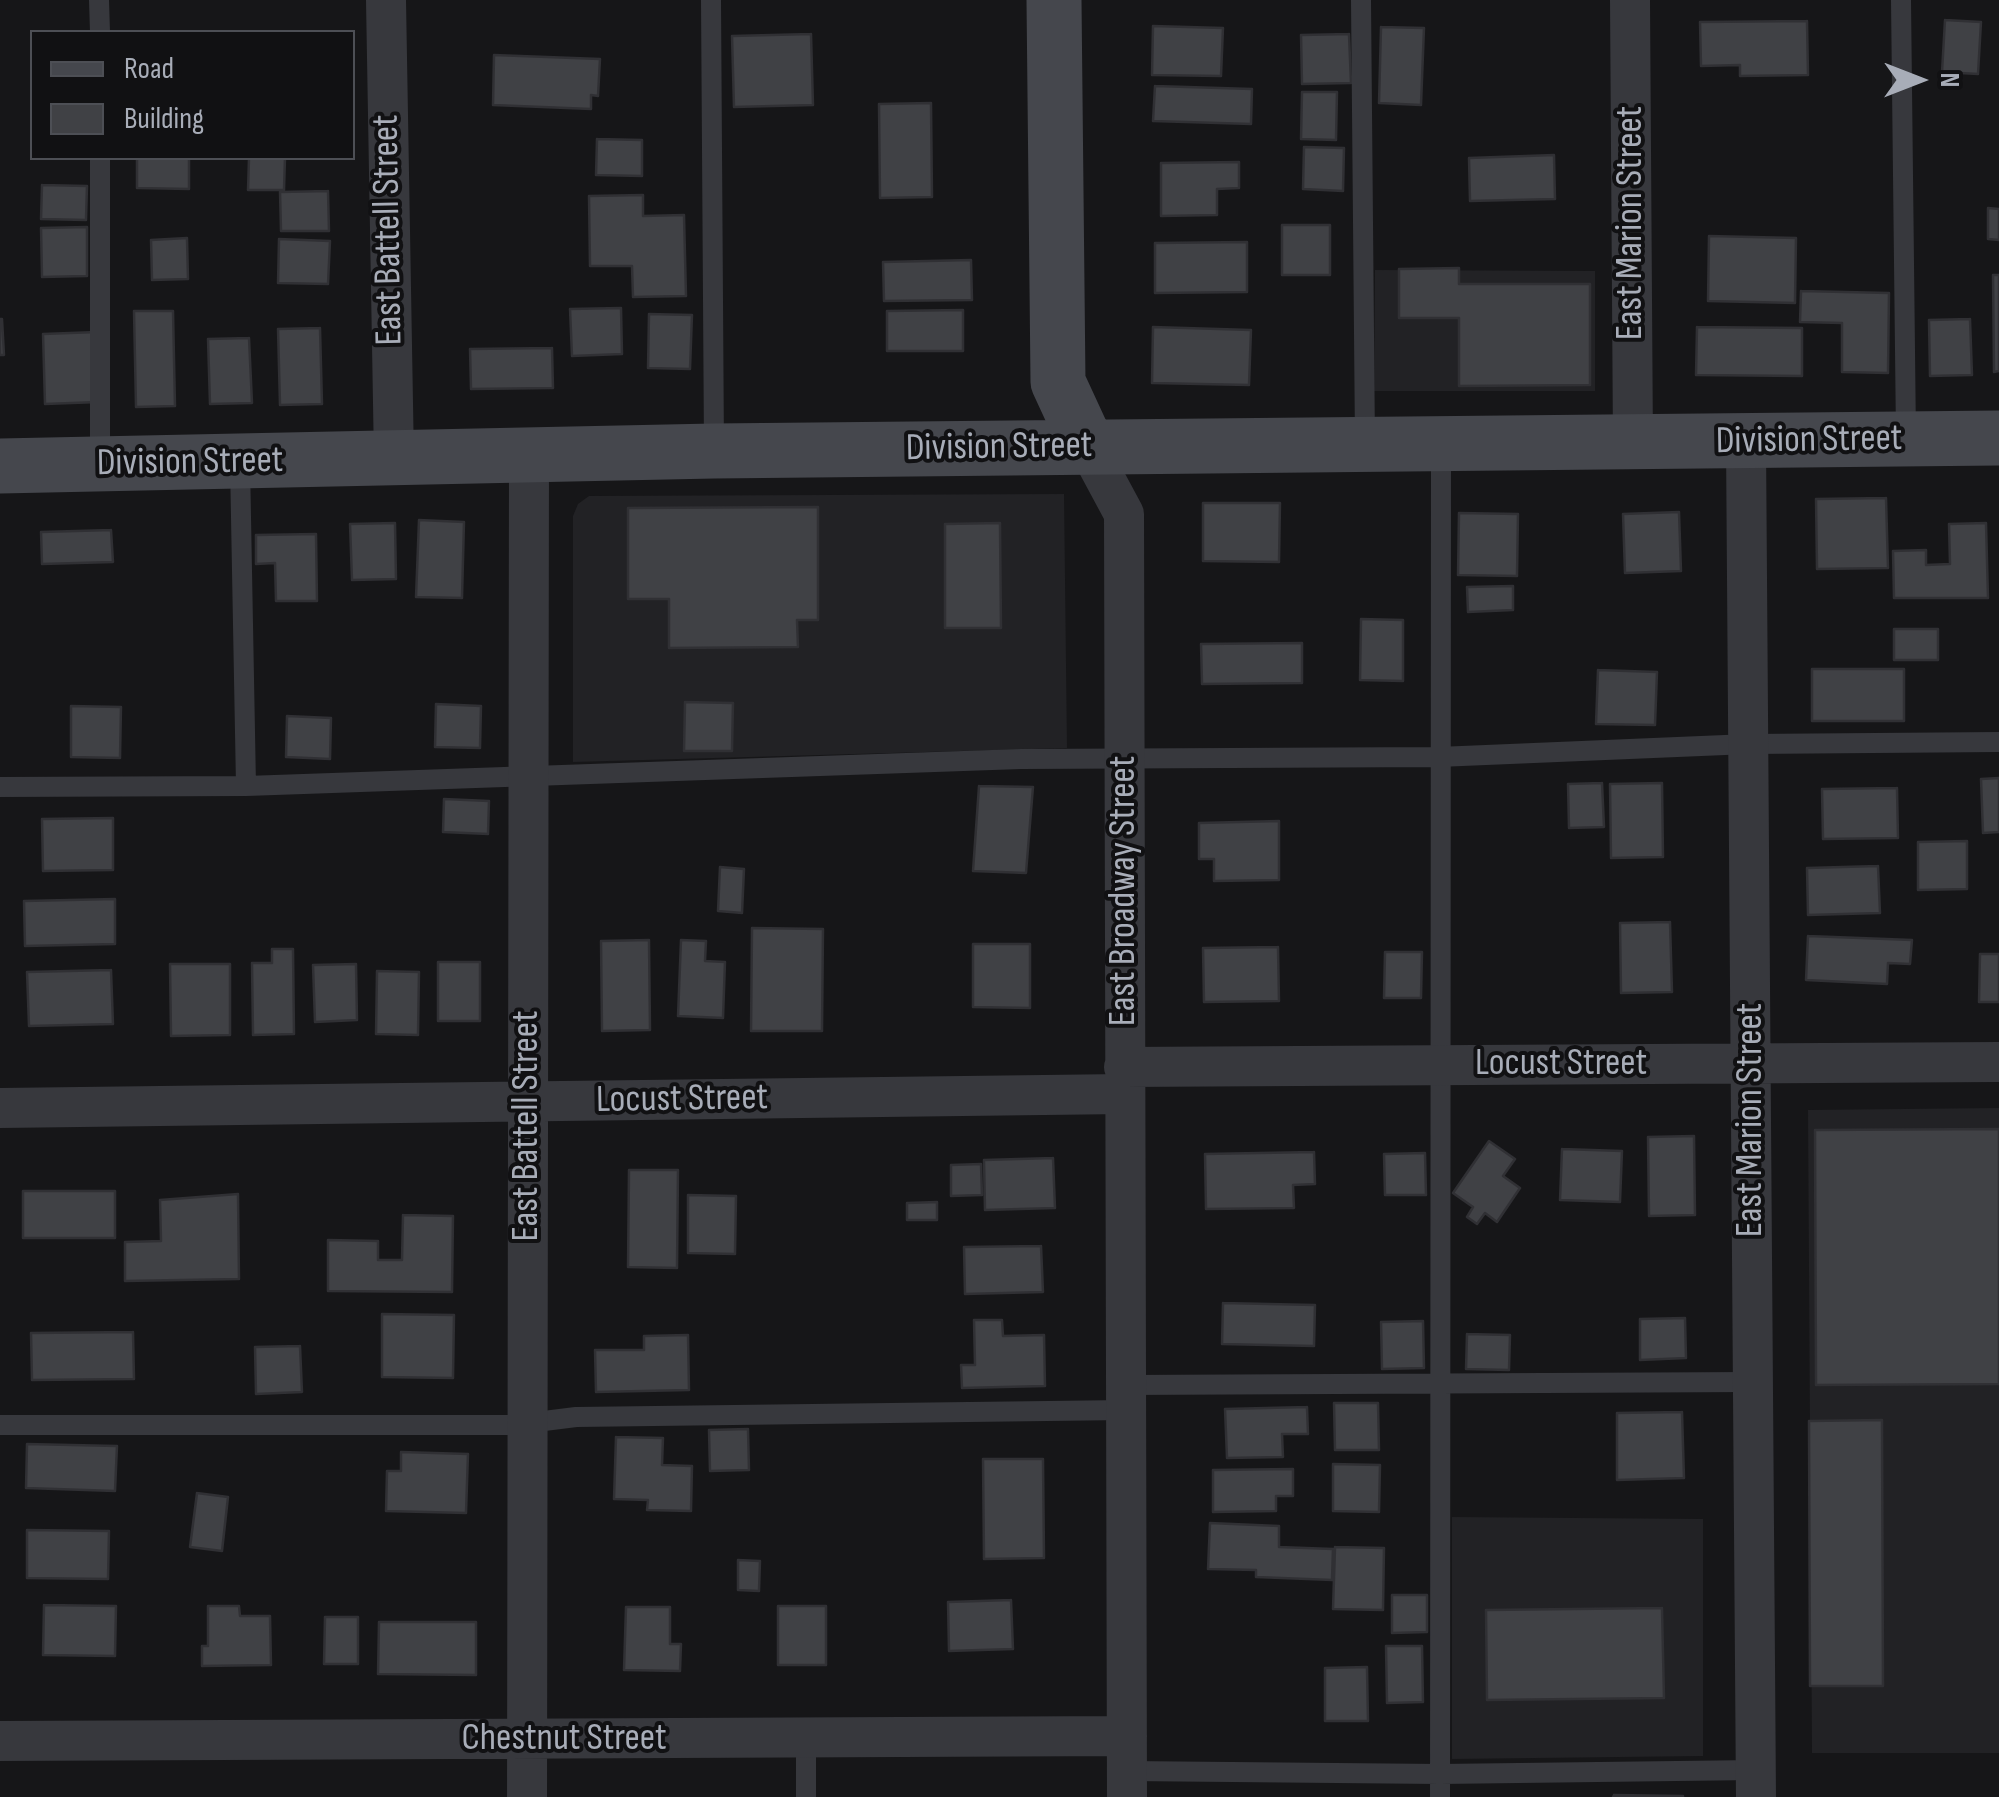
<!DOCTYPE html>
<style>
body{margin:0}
#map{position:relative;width:1999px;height:1797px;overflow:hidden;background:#161618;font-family:"Sofia Sans Condensed",sans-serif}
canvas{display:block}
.legend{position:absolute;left:30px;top:30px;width:325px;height:130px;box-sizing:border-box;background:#111113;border:2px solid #4d4f55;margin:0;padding:12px 18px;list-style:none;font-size:30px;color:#a8adb8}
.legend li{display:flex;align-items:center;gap:20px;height:50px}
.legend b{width:50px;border:2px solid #4d4f55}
.north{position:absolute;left:1869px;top:30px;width:100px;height:100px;-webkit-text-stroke:8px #111113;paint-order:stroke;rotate:90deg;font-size:28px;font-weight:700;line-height:40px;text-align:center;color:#a8adb8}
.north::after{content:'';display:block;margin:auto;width:35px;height:45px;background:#a8adb8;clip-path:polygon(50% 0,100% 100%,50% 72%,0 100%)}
</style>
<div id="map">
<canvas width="1999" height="1797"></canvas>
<ul class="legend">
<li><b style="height:12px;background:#45474d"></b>Road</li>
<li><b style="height:28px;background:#404145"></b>Building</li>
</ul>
<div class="north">N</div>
</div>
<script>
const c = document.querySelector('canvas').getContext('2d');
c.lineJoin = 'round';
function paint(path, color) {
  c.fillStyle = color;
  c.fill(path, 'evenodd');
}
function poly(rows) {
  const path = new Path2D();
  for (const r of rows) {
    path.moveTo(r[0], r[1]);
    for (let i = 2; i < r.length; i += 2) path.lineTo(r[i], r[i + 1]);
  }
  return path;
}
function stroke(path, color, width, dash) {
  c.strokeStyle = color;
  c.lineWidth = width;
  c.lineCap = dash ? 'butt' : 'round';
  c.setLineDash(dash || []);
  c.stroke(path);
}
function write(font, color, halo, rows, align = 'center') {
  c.font = font + ' "Sofia Sans Condensed",sans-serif';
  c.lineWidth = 8;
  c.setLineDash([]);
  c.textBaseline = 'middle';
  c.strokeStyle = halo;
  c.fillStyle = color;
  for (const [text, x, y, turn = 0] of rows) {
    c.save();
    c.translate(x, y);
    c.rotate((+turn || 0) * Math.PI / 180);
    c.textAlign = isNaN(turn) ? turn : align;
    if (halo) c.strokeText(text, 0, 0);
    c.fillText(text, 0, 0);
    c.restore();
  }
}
const built = poly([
 [1375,270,1595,271,1595,391,1374,391],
 [1064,494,1067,748,573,762,573,516,578,504,589,496],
 [1999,1108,1999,1753,1812,1753,1808,1110],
 [1452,1517,1703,1519,1703,1756,1452,1759]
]);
const building = poly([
 [1945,20,1981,22,1978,74,1942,72,1945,20],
 [1807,21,1808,75,1740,76,1740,65,1701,66,1700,22,1807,21],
 [1153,26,1223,28,1221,76,1152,75,1153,26],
 [1381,27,1424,28,1421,105,1379,103,1381,27],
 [811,34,813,105,734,107,732,36,811,34],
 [1349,34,1351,83,1302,84,1301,35,1349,34],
 [494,55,600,59,598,96,591,95,591,109,493,105,494,55],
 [1155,86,1252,89,1251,124,1153,121,1155,86],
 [1302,92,1337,92,1336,140,1301,139,1302,92],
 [931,103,932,197,880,198,879,104,931,103],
 [597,139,642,140,642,176,596,175,597,139],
 [1304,147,1344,148,1343,191,1303,189,1304,147],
 [1554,155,1555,199,1470,201,1469,158,1554,155],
 [137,158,189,158,189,189,137,188,137,158],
 [249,158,285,158,284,190,248,190,249,158],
 [1239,162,1239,188,1217,189,1217,215,1161,216,1161,163,1239,162],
 [42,185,87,186,86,220,41,219,42,185],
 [328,191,329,231,281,231,280,192,328,191],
 [643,195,643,216,684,215,686,296,633,297,632,266,590,266,589,196,643,195],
 [1988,208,1999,209,1999,240,1988,239,1988,208],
 [1282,225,1330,225,1330,275,1282,275,1282,225],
 [87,227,87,276,42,277,41,228,87,227],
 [1709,236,1796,238,1795,303,1708,301,1709,236],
 [187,238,188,279,152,280,151,240,187,238],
 [279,239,330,241,328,284,278,283,279,239],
 [1247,242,1247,292,1155,293,1155,243,1247,242],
 [971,260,972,300,884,301,883,262,971,260],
 [1459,268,1459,284,1590,284,1590,385,1459,386,1459,318,1399,318,1399,269,1459,268],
 [1993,275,1999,275,1999,371,1994,372,1993,275],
 [1801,291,1889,293,1888,373,1842,372,1842,323,1800,322,1801,291],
 [621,308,622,354,572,356,570,309,621,308],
 [963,310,963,351,887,351,887,311,963,310],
 [134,311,173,311,175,406,136,407,134,311],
 [649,314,692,315,690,369,648,368,649,314],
 [0,319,2,319,4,355,0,355,0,319],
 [1970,319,1972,375,1930,376,1929,320,1970,319],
 [1153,327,1251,330,1249,385,1152,383,1153,327],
 [1697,327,1802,328,1802,376,1696,375,1697,327],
 [320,328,322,404,280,405,278,329,320,328],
 [97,332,99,402,45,404,43,334,97,332],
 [249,338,252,403,210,404,208,339,249,338],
 [552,348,553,388,471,389,470,349,552,348],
 [1886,498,1888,568,1817,569,1816,499,1886,498],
 [1203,503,1280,503,1279,562,1203,561,1203,503],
 [818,507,818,620,797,620,798,647,669,648,669,599,628,599,628,508,818,507],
 [1679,512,1681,571,1625,573,1623,514,1679,512],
 [1459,513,1518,514,1517,576,1458,575,1459,513],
 [419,520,464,522,462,598,416,597,419,520],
 [395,523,396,579,352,580,350,524,395,523],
 [1000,523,1001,628,945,628,945,524,1000,523],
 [1986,523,1988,598,1894,598,1893,551,1926,550,1926,565,1950,564,1949,524,1986,523],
 [111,530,113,562,42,564,41,532,111,530],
 [316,534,317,601,276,601,275,563,256,564,256,535,316,534],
 [1513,586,1513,610,1468,612,1467,587,1513,586],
 [1361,619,1403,620,1403,681,1360,680,1361,619],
 [1894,629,1938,629,1938,660,1894,660,1894,629],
 [1302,643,1302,683,1202,684,1201,644,1302,643],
 [1812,669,1904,669,1904,721,1812,721,1812,669],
 [1598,670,1657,672,1655,725,1596,724,1598,670],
 [685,702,733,703,732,751,684,751,685,702],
 [436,704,481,706,480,748,435,747,436,704],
 [71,706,121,707,120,758,71,757,71,706],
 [287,716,331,718,330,759,286,757,287,716],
 [1999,778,1999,832,1983,833,1981,779,1999,778],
 [1602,783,1604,827,1569,828,1568,784,1602,783],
 [1662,783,1663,857,1611,858,1610,784,1662,783],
 [979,786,1033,787,1026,873,973,871,979,786],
 [1897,788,1898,838,1823,839,1822,789,1897,788],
 [444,799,489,801,488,834,443,832,444,799],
 [113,818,113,870,43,871,42,819,113,818],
 [1279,821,1279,880,1214,881,1214,859,1199,859,1199,823,1279,821],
 [1967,841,1967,889,1918,890,1918,842,1967,841],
 [1878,866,1880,913,1808,915,1807,868,1878,866],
 [720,867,744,869,742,913,718,911,720,867],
 [115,899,115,944,25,946,24,901,115,899],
 [1670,922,1672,992,1621,993,1620,923,1670,922],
 [752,928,823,929,822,1031,751,1031,752,928],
 [1808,936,1912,940,1910,964,1888,963,1887,984,1806,980,1808,936],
 [649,940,650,1030,602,1031,601,941,649,940],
 [681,940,706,941,705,961,725,962,723,1018,678,1016,681,940],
 [973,944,1030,944,1030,1008,973,1007,973,944],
 [1278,947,1279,1001,1204,1002,1203,948,1278,947],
 [272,949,293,949,294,1034,253,1035,252,963,272,963,272,949],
 [1385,952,1422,952,1421,998,1384,998,1385,952],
 [1980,954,1999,954,1999,1002,1979,1002,1980,954],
 [438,962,480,962,480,1021,438,1021,438,962],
 [170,964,230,964,230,1035,171,1036,170,964],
 [356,964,357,1020,315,1022,313,965,356,964],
 [111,970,113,1024,29,1026,27,972,111,970],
 [377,971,419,972,418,1035,376,1034,377,971],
 [1999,1129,1999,1384,1816,1385,1815,1130,1999,1129],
 [1694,1136,1695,1215,1649,1216,1648,1137,1694,1136],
 [1489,1141,1515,1159,1503,1176,1520,1188,1497,1222,1485,1213,1477,1224,1467,1217,1473,1207,1453,1193,1489,1141],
 [1562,1149,1622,1151,1620,1202,1560,1200,1562,1149],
 [1314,1152,1315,1184,1293,1185,1294,1208,1206,1209,1205,1154,1314,1152],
 [1425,1153,1426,1195,1385,1195,1384,1154,1425,1153],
 [1053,1158,1055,1208,985,1210,984,1160,1053,1158],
 [981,1164,982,1195,951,1196,951,1165,981,1164],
 [629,1170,678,1170,677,1268,628,1267,629,1170],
 [23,1191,115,1191,115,1238,23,1238,23,1191],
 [238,1194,239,1279,125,1281,125,1242,161,1241,160,1200,238,1194],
 [688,1195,736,1196,735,1254,688,1253,688,1195],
 [937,1202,937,1220,907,1220,907,1203,937,1202],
 [403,1215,453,1216,452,1292,328,1291,328,1240,378,1241,378,1260,402,1260,403,1215],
 [1041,1246,1043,1292,965,1294,964,1247,1041,1246],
 [1223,1303,1315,1305,1314,1346,1222,1344,1223,1303],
 [382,1314,454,1315,453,1378,382,1377,382,1314],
 [1685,1318,1686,1358,1640,1360,1640,1319,1685,1318],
 [974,1320,1002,1320,1003,1336,1044,1335,1045,1386,962,1388,961,1365,975,1365,974,1320],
 [1423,1321,1424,1368,1382,1369,1381,1322,1423,1321],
 [133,1332,134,1379,32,1380,31,1333,133,1332],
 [1467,1334,1510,1335,1509,1370,1466,1369,1467,1334],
 [688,1335,689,1390,596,1392,595,1350,644,1350,644,1336,688,1335],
 [300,1346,302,1392,256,1394,255,1347,300,1346],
 [1334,1403,1378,1403,1379,1450,1335,1450,1334,1403],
 [1307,1407,1308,1434,1282,1434,1283,1457,1227,1458,1225,1409,1307,1407],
 [1682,1412,1684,1478,1617,1480,1617,1413,1682,1412],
 [1882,1420,1883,1686,1810,1686,1809,1421,1882,1420],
 [748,1429,749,1470,710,1471,709,1430,748,1429],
 [616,1437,663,1438,662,1465,692,1466,691,1511,647,1510,648,1500,614,1499,616,1437],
 [27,1444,117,1446,115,1491,26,1488,27,1444],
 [401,1452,468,1454,466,1513,386,1511,387,1471,401,1471,401,1452],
 [983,1459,1043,1459,1044,1558,984,1559,983,1459],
 [1333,1464,1380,1465,1379,1512,1333,1511,1333,1464],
 [1293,1469,1293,1496,1276,1496,1276,1511,1213,1512,1213,1470,1293,1469],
 [197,1493,228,1497,222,1551,190,1547,197,1493],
 [1210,1523,1279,1526,1279,1547,1333,1549,1332,1580,1256,1577,1256,1570,1208,1569,1210,1523],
 [27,1530,109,1531,108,1579,27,1578,27,1530],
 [1335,1547,1384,1548,1383,1610,1333,1609,1335,1547],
 [738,1560,760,1561,759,1591,738,1590,738,1560],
 [1392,1595,1427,1595,1427,1632,1392,1633,1392,1595],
 [1011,1600,1013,1649,949,1651,948,1602,1011,1600],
 [44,1605,116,1606,115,1656,43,1655,44,1605],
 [208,1606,239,1606,240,1616,270,1616,271,1665,202,1666,202,1646,208,1646,208,1606],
 [778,1606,826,1606,826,1665,778,1665,778,1606],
 [626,1607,670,1607,670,1644,681,1644,680,1671,624,1670,626,1607],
 [1662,1608,1664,1698,1487,1700,1486,1610,1662,1608],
 [325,1617,358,1617,358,1664,324,1664,325,1617],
 [379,1622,476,1622,476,1675,378,1674,379,1622],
 [1386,1646,1422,1646,1423,1702,1387,1703,1386,1646],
 [1367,1667,1368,1721,1325,1721,1325,1668,1367,1667],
 [1614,1795,1683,1796,1683,1797,1613,1797,1614,1795]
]);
const lane = poly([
 [99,0,100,32],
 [711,0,714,448],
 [1361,0,1365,444],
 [1901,0,1906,437],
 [100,158,100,460],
 [240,463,246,786],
 [0,787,246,786,1021,759,1438,757,1749,744,1999,742],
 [1126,1385,1752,1382],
 [0,1425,512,1425,576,1417,1126,1410],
 [806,1737,806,1797],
 [1127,1771,1440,1774,1756,1770],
 [1440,1797,1441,447]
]);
const street = poly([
 [386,0,394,460],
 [1630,0,1633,445],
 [1746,442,1756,1797],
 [1088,447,1124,514,1127,1797],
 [1124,1067,1999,1062],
 [0,1108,1124,1094],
 [0,1741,1127,1736],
 [527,1797,529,456]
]);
const secondary = poly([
 [1054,0,1058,382,1088,447],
 [0,466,714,451,1999,438]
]);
const streetNames = [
 ["East Marion Street",1631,223,-90],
 ["East Battell Street",389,230,-91],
 ["Division Street",1809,441,-1],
 ["Division Street",999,448,-1],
 ["Division Street",190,463,-1],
 ["East Broadway Street",1124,891,-90],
 ["Locust Street",1561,1064],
 ["Locust Street",682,1100,-1],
 ["East Marion Street",1751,1120,-90],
 ["East Battell Street",527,1126,-90],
 ["Chestnut Street",564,1739]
];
paint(built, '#222225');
paint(building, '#404145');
stroke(building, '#303034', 2.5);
stroke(lane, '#37383d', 20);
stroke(street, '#37383d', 40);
stroke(secondary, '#45474d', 55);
write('38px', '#a8adb8', '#111113', streetNames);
</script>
